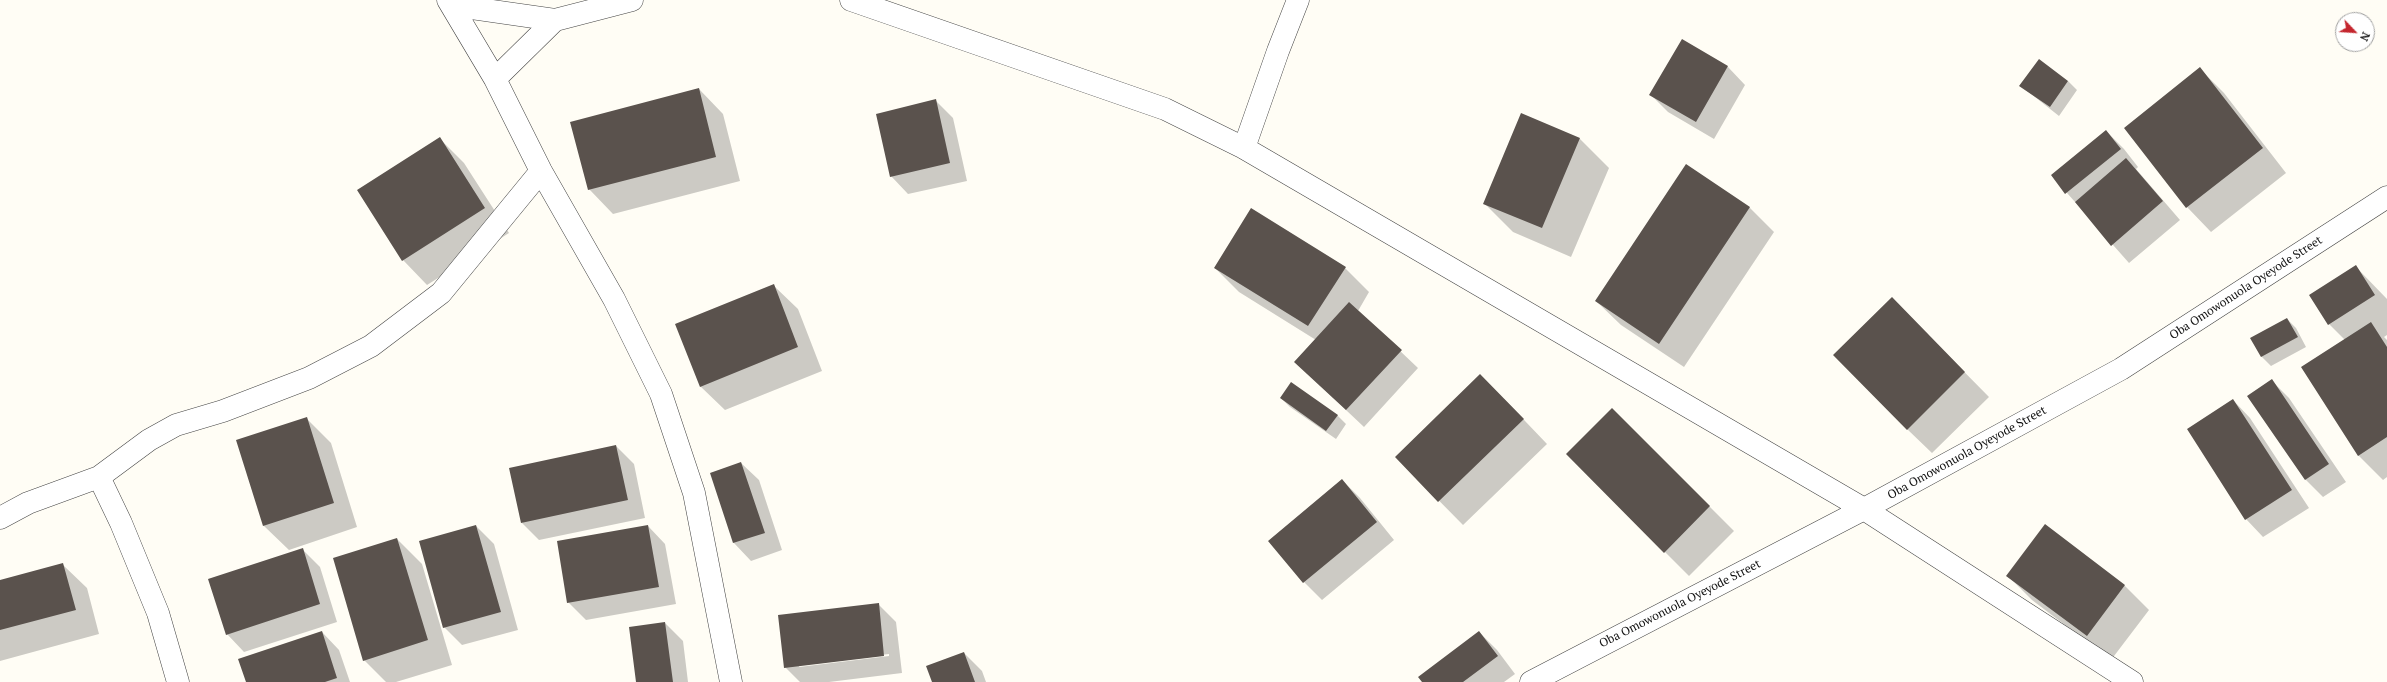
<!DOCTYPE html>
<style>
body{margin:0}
#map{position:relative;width:2387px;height:682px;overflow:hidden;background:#fffdf5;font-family:"PT Serif",serif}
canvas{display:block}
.north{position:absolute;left:2335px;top:12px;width:40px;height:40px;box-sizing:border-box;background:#fff;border:1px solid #a0a0a0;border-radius:50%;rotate:115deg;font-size:11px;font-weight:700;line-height:16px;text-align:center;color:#111}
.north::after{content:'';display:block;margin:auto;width:14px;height:18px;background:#c4262e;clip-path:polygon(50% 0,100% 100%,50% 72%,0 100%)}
</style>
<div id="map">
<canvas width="2387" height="682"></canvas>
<div class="north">N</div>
</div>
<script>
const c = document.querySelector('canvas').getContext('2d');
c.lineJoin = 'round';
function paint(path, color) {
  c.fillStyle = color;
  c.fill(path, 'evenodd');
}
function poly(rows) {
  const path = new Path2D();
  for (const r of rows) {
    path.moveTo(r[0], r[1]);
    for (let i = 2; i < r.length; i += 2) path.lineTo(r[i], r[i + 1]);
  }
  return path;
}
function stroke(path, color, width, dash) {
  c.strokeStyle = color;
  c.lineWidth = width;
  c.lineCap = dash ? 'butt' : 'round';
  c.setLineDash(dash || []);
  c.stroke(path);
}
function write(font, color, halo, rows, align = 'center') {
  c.font = font + ' "PT Serif",serif';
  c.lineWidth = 4;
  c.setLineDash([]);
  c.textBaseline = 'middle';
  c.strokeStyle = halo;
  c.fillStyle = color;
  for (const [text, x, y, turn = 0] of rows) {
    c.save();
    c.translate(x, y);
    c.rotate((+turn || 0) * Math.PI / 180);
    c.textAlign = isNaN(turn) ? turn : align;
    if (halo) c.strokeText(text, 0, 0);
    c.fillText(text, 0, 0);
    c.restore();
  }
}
const shadow = poly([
 [1682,40,1728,67,1745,85,1714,139,1668,112,1651,95],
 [2200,69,2224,93,2286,173,2211,232,2187,207,2125,128],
 [2068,81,2077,90,2059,116,2021,86],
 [699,89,723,114,740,181,613,214,589,189],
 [935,100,953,118,967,181,908,194,891,176],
 [1522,114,1580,139,1609,168,1571,257,1513,232,1484,203],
 [2106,131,2124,149,2138,167,2136,169,2180,220,2129,263,2052,176],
 [440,139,464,163,509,233,427,285,403,260],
 [1749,207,1774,232,1684,367,1621,325,1596,301],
 [2356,267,2387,299,2387,335,2384,337,2387,340,2387,477,2383,480,2358,455,2345,340,2329,324],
 [1215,268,1345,268,1369,292,1358,311,1418,368,1364,427,1295,362,1316,340,1239,292],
 [773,285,798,309,822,371,725,410,700,386],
 [2287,319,2296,328,2306,347,2271,366,2262,357,2252,339],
 [1916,323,1989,397,1932,453,1907,429],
 [2271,380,2289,398,2346,482,2323,497,2306,480,2249,396],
 [1281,398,1337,415,1346,424,1336,439,1290,407],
 [1504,399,1547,444,1463,525,1396,457],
 [2233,400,2250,418,2309,508,2263,537,2246,519],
 [1612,409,1734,531,1689,576,1567,454],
 [306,418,331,443,357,527,289,550,264,526],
 [616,446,634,464,645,518,539,540,522,523],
 [741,463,759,480,782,550,751,561,734,543,711,473],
 [1342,480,1360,498,1394,540,1322,600,1304,582],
 [476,526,494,544,518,630,462,645,444,627],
 [648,526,665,544,676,604,586,620,568,602],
 [2045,526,2125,586,2149,610,2111,660,2032,600,2008,576],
 [397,539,422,564,452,665,396,682,386,682,364,660],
 [302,549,320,567,337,622,244,652,227,634],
 [62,564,87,588,99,634,0,661,0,581],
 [878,604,896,622,902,673,829,682,800,682,785,667],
 [889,654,889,656,799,667,799,665],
 [665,623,683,641,688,682,637,682],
 [322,632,339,650,350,682,247,682],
 [1479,632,1497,650,1515,674,1504,682,1423,682],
 [964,653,982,671,986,682,933,682]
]);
const building = poly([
 [1682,39,1728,66,1696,122,1649,95],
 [2039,59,2068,81,2050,107,2019,86],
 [2200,67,2263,148,2186,208,2124,128],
 [699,88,716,157,588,190,570,122],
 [936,99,950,163,890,177,876,114],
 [1521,113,1580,138,1542,228,1483,204],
 [2106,130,2121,149,2065,194,2051,175],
 [440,137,485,208,402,261,357,190],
 [2126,158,2163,201,2111,246,2075,202],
 [1686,164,1750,207,1659,344,1595,301],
 [1251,208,1346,267,1308,326,1214,268],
 [2356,265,2375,295,2328,325,2309,295],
 [774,284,798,347,700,387,675,324],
 [1892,297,1965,372,1907,430,1833,355],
 [1349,302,1402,350,1346,410,1294,362],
 [2287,318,2298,337,2261,357,2250,338],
 [2371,322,2387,347,2387,437,2358,456,2301,367],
 [1480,374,1524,419,1438,502,1395,457],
 [2272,379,2329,464,2305,480,2247,396],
 [1291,382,1338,415,1326,431,1280,398],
 [2233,399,2292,490,2245,520,2187,429],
 [1612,408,1710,506,1664,553,1566,454],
 [307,417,334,503,263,526,236,440],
 [616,445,628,500,521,523,509,468],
 [741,462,765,533,733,543,710,473],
 [1342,479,1377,522,1303,583,1268,541],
 [2045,524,2125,585,2087,636,2006,576],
 [476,525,501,612,443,628,419,541],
 [648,525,659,587,567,603,557,541],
 [397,538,428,640,363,661,333,558],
 [303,548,320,604,226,635,208,579],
 [63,563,76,610,0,630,0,580],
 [879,603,884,656,784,668,778,615],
 [665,622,673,682,636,682,629,627],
 [322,631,337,678,325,682,246,682,238,659],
 [1479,631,1498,656,1463,682,1422,682,1418,677],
 [964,652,975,682,932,682,926,666]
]);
const minor = poly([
 [448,0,495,79,541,171,614,299,661,394,694,493,731,682],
 [851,0,1165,109,1244,148,1864,509,2132,682],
 [451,5,555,20,632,0],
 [495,79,555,20],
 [1244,148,1278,51,1298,0],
 [99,477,121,523,158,613,178,682],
 [0,518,28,503,99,477,149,440,176,425,223,411,309,378,371,346,441,293,541,171],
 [1531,682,1864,509,2121,369,2387,197]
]);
const streetNames = [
 ["Oba Omowonuola Oyeyode Street",2246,288,-33],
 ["Oba Omowonuola Oyeyode Street",1967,453,-29],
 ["Oba Omowonuola Oyeyode Street",1680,604,-27]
];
paint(shadow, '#0003');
paint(building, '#5a524d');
stroke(minor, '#444', 23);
stroke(minor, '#fff', 22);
write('12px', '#111', '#fff', streetNames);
</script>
